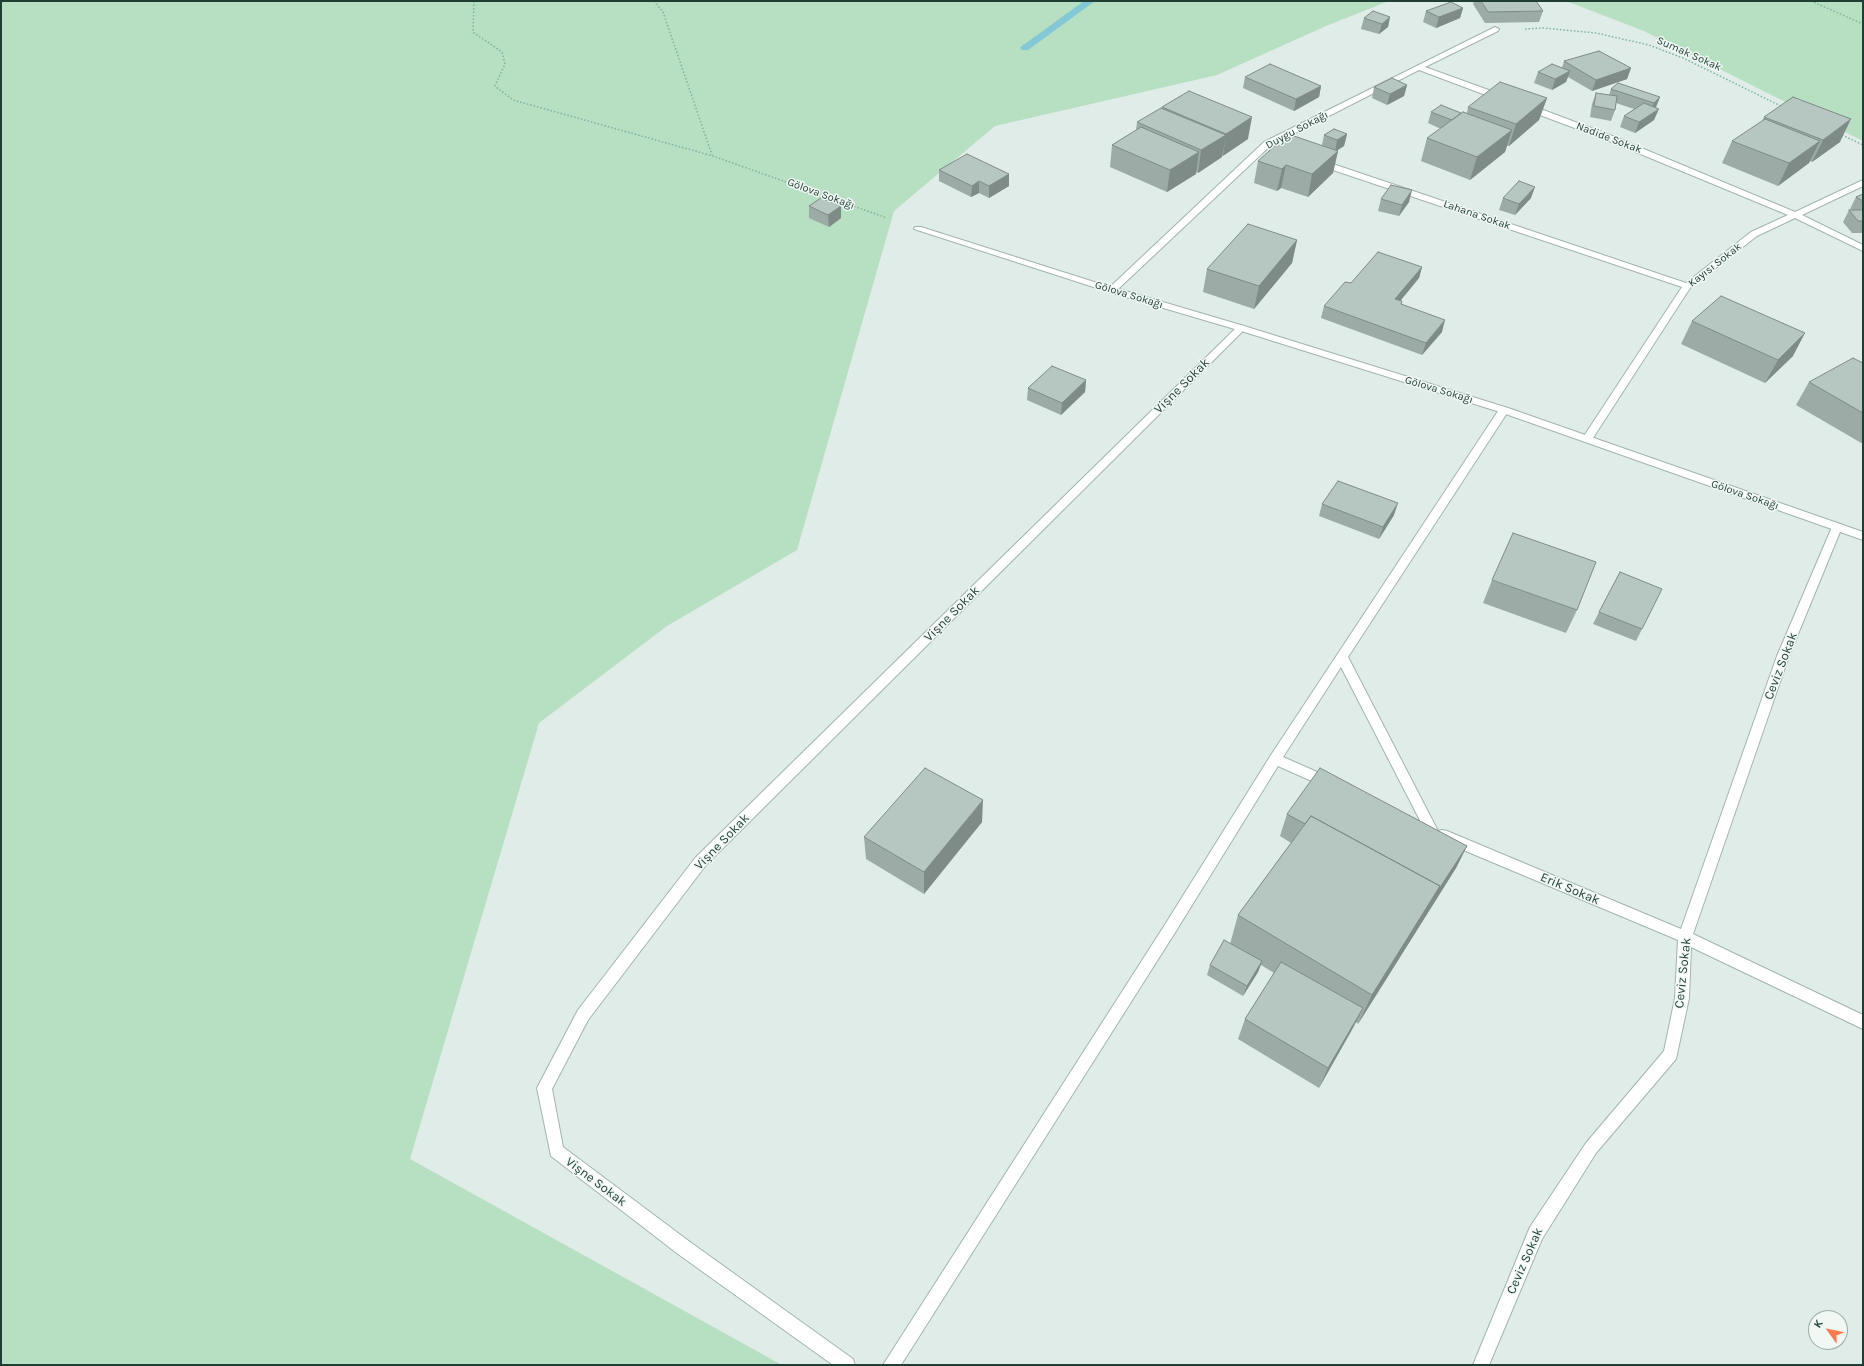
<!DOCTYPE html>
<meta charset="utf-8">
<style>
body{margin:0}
#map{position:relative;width:1864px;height:1366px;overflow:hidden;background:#e0ece7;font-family:Karla,sans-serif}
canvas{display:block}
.frame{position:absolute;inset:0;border:2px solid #1f3e36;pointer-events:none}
.north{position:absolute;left:1808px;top:1310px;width:40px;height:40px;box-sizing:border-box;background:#f1f8f4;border:1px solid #9daea8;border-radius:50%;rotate:303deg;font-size:11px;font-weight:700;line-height:16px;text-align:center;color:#1f3e36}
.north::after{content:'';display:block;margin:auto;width:14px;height:18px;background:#fc7a4e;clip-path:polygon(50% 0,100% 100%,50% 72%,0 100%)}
</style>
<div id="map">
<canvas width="1864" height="1366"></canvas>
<div class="frame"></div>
<div class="north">K</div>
</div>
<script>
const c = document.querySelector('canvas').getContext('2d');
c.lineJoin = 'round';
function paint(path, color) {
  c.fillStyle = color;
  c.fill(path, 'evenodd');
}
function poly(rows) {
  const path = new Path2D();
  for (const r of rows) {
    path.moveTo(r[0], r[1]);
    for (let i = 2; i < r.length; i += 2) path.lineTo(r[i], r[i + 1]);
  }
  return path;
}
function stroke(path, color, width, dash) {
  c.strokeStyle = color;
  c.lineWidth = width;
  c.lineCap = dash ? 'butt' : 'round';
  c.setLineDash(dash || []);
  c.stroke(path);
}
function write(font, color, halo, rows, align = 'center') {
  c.font = font + ' Karla,sans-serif';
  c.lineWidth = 3;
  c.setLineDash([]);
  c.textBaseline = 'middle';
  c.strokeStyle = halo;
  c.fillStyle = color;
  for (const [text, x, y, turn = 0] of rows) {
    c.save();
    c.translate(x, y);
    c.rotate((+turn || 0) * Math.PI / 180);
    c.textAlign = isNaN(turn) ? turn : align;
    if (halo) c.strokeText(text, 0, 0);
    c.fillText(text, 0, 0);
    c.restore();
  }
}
const green = poly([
 [1,1,1389,1,1326,26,1217,75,995,126,894,211,797,550,667,626,539,723,410,1159,782,1365,1,1365],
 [1566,1,1863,1,1863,141,1644,31]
]);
const stream = poly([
 [1084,1,1095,1,1028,50,1022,50,1020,48,1022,46,1084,1]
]);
const path = poly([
 [474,1,473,32,502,52,505,64,495,86,513,100,713,156,887,218],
 [654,1,663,12,712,155],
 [1811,1,1863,24],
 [1525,29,1543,28,1596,33,1649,45,1683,58,1783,107],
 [1842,135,1863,145]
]);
const minor = poly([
 [1495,27,1499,29,1498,31,1425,67,1505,96,1505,100,1499,100,1419,70,1270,146,1115,292,1109,292,914,229,915,227,921,227,1110,287,1264,142,1495,27],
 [1524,105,1530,105,1615,137,1795,212,1863,180,1863,186,1802,215,1863,245,1863,251,1795,218,1757,236,1690,288,1591,441,1583,441,1582,439,1682,287,1315,164,1315,160,1321,160,1686,283,1751,232,1788,215,1609,141,1524,109,1524,105],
 [1241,325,1244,326,1244,330,706,865,588,1020,552,1089,563,1147,690,1242,853,1359,855,1365,833,1365,678,1254,551,1156,537,1088,578,1010,696,857,1238,326,1241,325],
 [1504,407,1509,410,1348,657,1438,831,1442,830,1447,831,1681,929,1777,656,1832,527,1833,524,1841,524,1842,527,1789,656,1693,934,1863,1015,1863,1029,1691,947,1689,998,1676,1059,1596,1153,1542,1239,1489,1365,1473,1365,1530,1227,1586,1143,1664,1051,1675,998,1678,940,1437,839,1436,834,1432,835,1427,834,1341,667,1283,757,1333,779,1335,783,1333,787,1329,788,1325,787,1278,766,1176,931,901,1365,883,1365,1166,923,1271,755,1500,408,1504,407]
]);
const tertiary = poly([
 [1112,287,1244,326,1508,408,1863,532,1863,540,1500,412,1238,330,1109,292,1107,290,1112,287]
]);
const wall = poly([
 [1474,1,1536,1,1543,11,1539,22,1485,23,1473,4],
 [1463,8,1460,18,1436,28,1423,22,1426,11],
 [1390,17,1388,27,1379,34,1361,29,1364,18],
 [1564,61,1631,68,1627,79,1592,91,1568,77,1566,82,1552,90,1534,83,1538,72,1562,68],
 [1245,77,1321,86,1319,97,1294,111,1243,88],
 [1407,85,1404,96,1387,105,1372,98,1374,87],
 [1611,89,1660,97,1656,108,1654,120,1635,133,1620,127,1624,116,1634,109,1616,103,1615,110,1611,121,1590,117,1592,104,1596,93,1609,95],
 [1547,98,1539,120,1509,146,1507,146,1505,152,1470,180,1421,161,1427,138,1441,129,1428,123,1431,112,1461,113,1467,113,1468,107],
 [1162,107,1248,139,1222,156,1222,157,1198,173,1196,172,1196,174,1167,192,1110,167,1112,145,1136,130,1137,122,1162,109],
 [1764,117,1840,142,1812,162,1810,161,1809,163,1778,186,1722,163,1732,141,1762,121],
 [1347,134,1344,146,1337,150,1338,151,1333,173,1308,197,1281,188,1277,191,1254,183,1258,161,1322,145,1324,135],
 [939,170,1009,174,1009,186,989,198,979,193,971,197,939,181],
 [1863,194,1863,233,1852,233,1843,222,1849,210,1852,210,1850,209,1856,197],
 [1503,198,1531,198,1515,215,1499,210],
 [1381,199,1409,202,1399,216,1378,211],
 [809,206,841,206,841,218,829,227,809,218],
 [1297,240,1292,263,1254,309,1203,292,1207,269],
 [1422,267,1419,278,1400,301,1402,304,1442,332,1422,355,1321,318,1324,306,1351,283],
 [1692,321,1793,356,1765,383,1681,344],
 [1863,363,1863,444,1796,405,1809,382],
 [1086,380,1085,392,1061,415,1027,400,1028,388],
 [1322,504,1394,515,1379,539,1319,516],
 [1492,580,1577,610,1566,633,1483,603],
 [1599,612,1642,629,1636,641,1593,624],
 [1287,814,1467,846,1456,868,1358,1024,1356,1022,1319,1088,1238,1039,1245,1019,1274,973,1261,965,1258,972,1243,996,1207,975,1210,965,1230,944,1238,915,1291,843,1280,836],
 [982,822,924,894,866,859,864,837]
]);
const shadedWall = poly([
 [1463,8,1460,18,1436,28,1439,17],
 [1390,17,1388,27,1379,34,1382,24],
 [1631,68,1627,79,1592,91,1596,80],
 [1570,71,1566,82,1552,90,1555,79],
 [1407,85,1404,96,1387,105,1390,94],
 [1321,86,1319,97,1294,111,1296,99],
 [1660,97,1655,108,1649,114,1654,103],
 [1547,98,1539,120,1509,146,1516,124],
 [1659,109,1654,120,1635,133,1639,122],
 [1252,117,1248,139,1223,156,1226,134],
 [1851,119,1840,142,1812,162,1823,140],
 [1512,130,1505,152,1470,180,1477,157],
 [1347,134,1344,146,1335,152,1337,140],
 [1226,135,1222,157,1198,173,1201,150],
 [1820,141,1809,163,1778,186,1789,163],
 [1338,151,1333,173,1308,197,1312,174],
 [1199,152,1196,174,1167,192,1170,170],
 [1286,165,1281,188,1277,191,1282,169],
 [1009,174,1009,186,989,198,989,186],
 [979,181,979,193,971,197,972,186],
 [1535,187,1531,198,1515,215,1519,204],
 [1412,190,1409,202,1399,216,1402,205],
 [841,206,841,218,829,227,828,215],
 [1297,240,1292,263,1254,309,1259,286],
 [1422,267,1419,278,1392,311,1395,299],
 [1445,320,1442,332,1422,355,1426,343],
 [1805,333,1793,356,1765,383,1778,360],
 [1086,380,1085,392,1061,415,1062,403],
 [1398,503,1394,515,1379,539,1383,527],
 [983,800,982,822,924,894,924,872],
 [1467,846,1456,868,1358,1024,1372,995,1440,886],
 [1262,961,1258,972,1243,996,1247,986],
 [1363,1008,1353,1028,1319,1088,1328,1068]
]);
const building = poly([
 [1481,1,1536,1,1543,11,1488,12,1481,1],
 [1451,2,1463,8,1439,17,1426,11,1451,2],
 [1373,11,1390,17,1382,24,1364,18,1373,11],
 [1599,51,1631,68,1596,80,1564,61,1599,51],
 [1270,64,1321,86,1296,99,1245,77,1270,64],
 [1552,64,1570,71,1555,79,1538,72,1552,64],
 [1392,78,1407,85,1390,94,1374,87,1392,78],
 [1500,82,1547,98,1516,124,1468,107,1500,82],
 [1618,83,1660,97,1654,103,1611,89,1618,83],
 [1189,91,1252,117,1226,134,1162,107,1189,91],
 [1596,93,1617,96,1615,110,1594,106,1596,93],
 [1793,97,1851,119,1823,140,1764,117,1793,97],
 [1644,103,1659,109,1639,122,1624,116,1644,103],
 [1441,105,1461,113,1452,120,1431,112,1441,105],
 [1161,108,1226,135,1201,150,1137,122,1161,108],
 [1463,112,1512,130,1477,157,1427,138,1463,112],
 [1765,119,1820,141,1789,163,1732,141,1765,119],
 [1141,127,1199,152,1170,170,1112,145,1141,127],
 [1334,129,1347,134,1337,140,1324,135,1334,129],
 [1288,134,1338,151,1312,174,1286,165,1282,169,1258,161,1288,134],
 [967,154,1009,174,989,186,979,181,972,186,939,170,967,154],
 [1519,181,1535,187,1519,204,1503,198,1519,181],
 [1391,185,1412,190,1402,205,1381,199,1391,185],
 [1863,194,1863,201,1856,197,1863,194],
 [821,198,841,206,828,215,809,206,821,198],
 [1849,210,1863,210,1863,221,1858,221,1849,210],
 [1248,224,1297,240,1259,286,1207,269,1248,224],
 [1378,252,1422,267,1395,299,1402,301,1401,304,1445,320,1426,343,1324,306,1345,282,1351,283,1378,252],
 [1721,296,1805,333,1778,360,1692,321,1721,296],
 [1853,358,1863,363,1863,413,1809,382,1853,358],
 [1052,366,1086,380,1062,403,1028,388,1052,366],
 [1338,481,1398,503,1383,527,1322,504,1338,481],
 [1513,533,1596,562,1577,610,1492,580,1513,533],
 [1620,572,1662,589,1642,629,1599,612,1620,572],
 [925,768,983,800,924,872,864,837,925,768],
 [1320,768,1467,846,1435,895,1440,886,1311,816,1305,824,1287,814,1320,768],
 [1311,816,1440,886,1372,995,1238,915,1311,816],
 [1224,940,1262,961,1247,986,1210,965,1224,940],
 [1281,962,1363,1008,1328,1068,1245,1019,1281,962]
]);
const farStreetnames = [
 ["Sumak Sokak",1689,54,24],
 ["Duygu Sokağı",1297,130,-28],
 ["Nadide Sokak",1609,138,21],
 ["Gölova Sokağı",821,194,20],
 ["Lahana Sokak",1477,215,19],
 ["Kayısı Sokak",1715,265,-38],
 ["Gölova Sokağı",1129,295,17],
 ["Gölova Sokağı",1439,390,17],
 ["Gölova Sokağı",1745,495,19]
];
const streetNames = [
 ["Vişne Sokak",1182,386,-45],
 ["Vişne Sokak",952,614,-45],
 ["Ceviz Sokak",1781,666,-69],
 ["Vişne Sokak",722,842,-46],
 ["Erik Sokak",1570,889,23],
 ["Ceviz Sokak",1683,973,-84],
 ["Vişne Sokak",596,1182,37],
 ["Ceviz Sokak",1525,1261,-66]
];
paint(green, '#b7dfc2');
paint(stream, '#83c8d5');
stroke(minor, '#a2b4ae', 2);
stroke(tertiary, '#a2b4ae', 2);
stroke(path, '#7eb2a2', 1.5, [1.5, 2]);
paint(minor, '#fff');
paint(tertiary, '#fff');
paint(wall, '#9caba5');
paint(shadedWall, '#7f8b86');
paint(building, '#b5c7c0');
stroke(building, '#7f8b86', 1);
write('11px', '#1f3e36', '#f1f8f4', farStreetnames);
write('13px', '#1f3e36', '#f1f8f4', streetNames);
</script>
